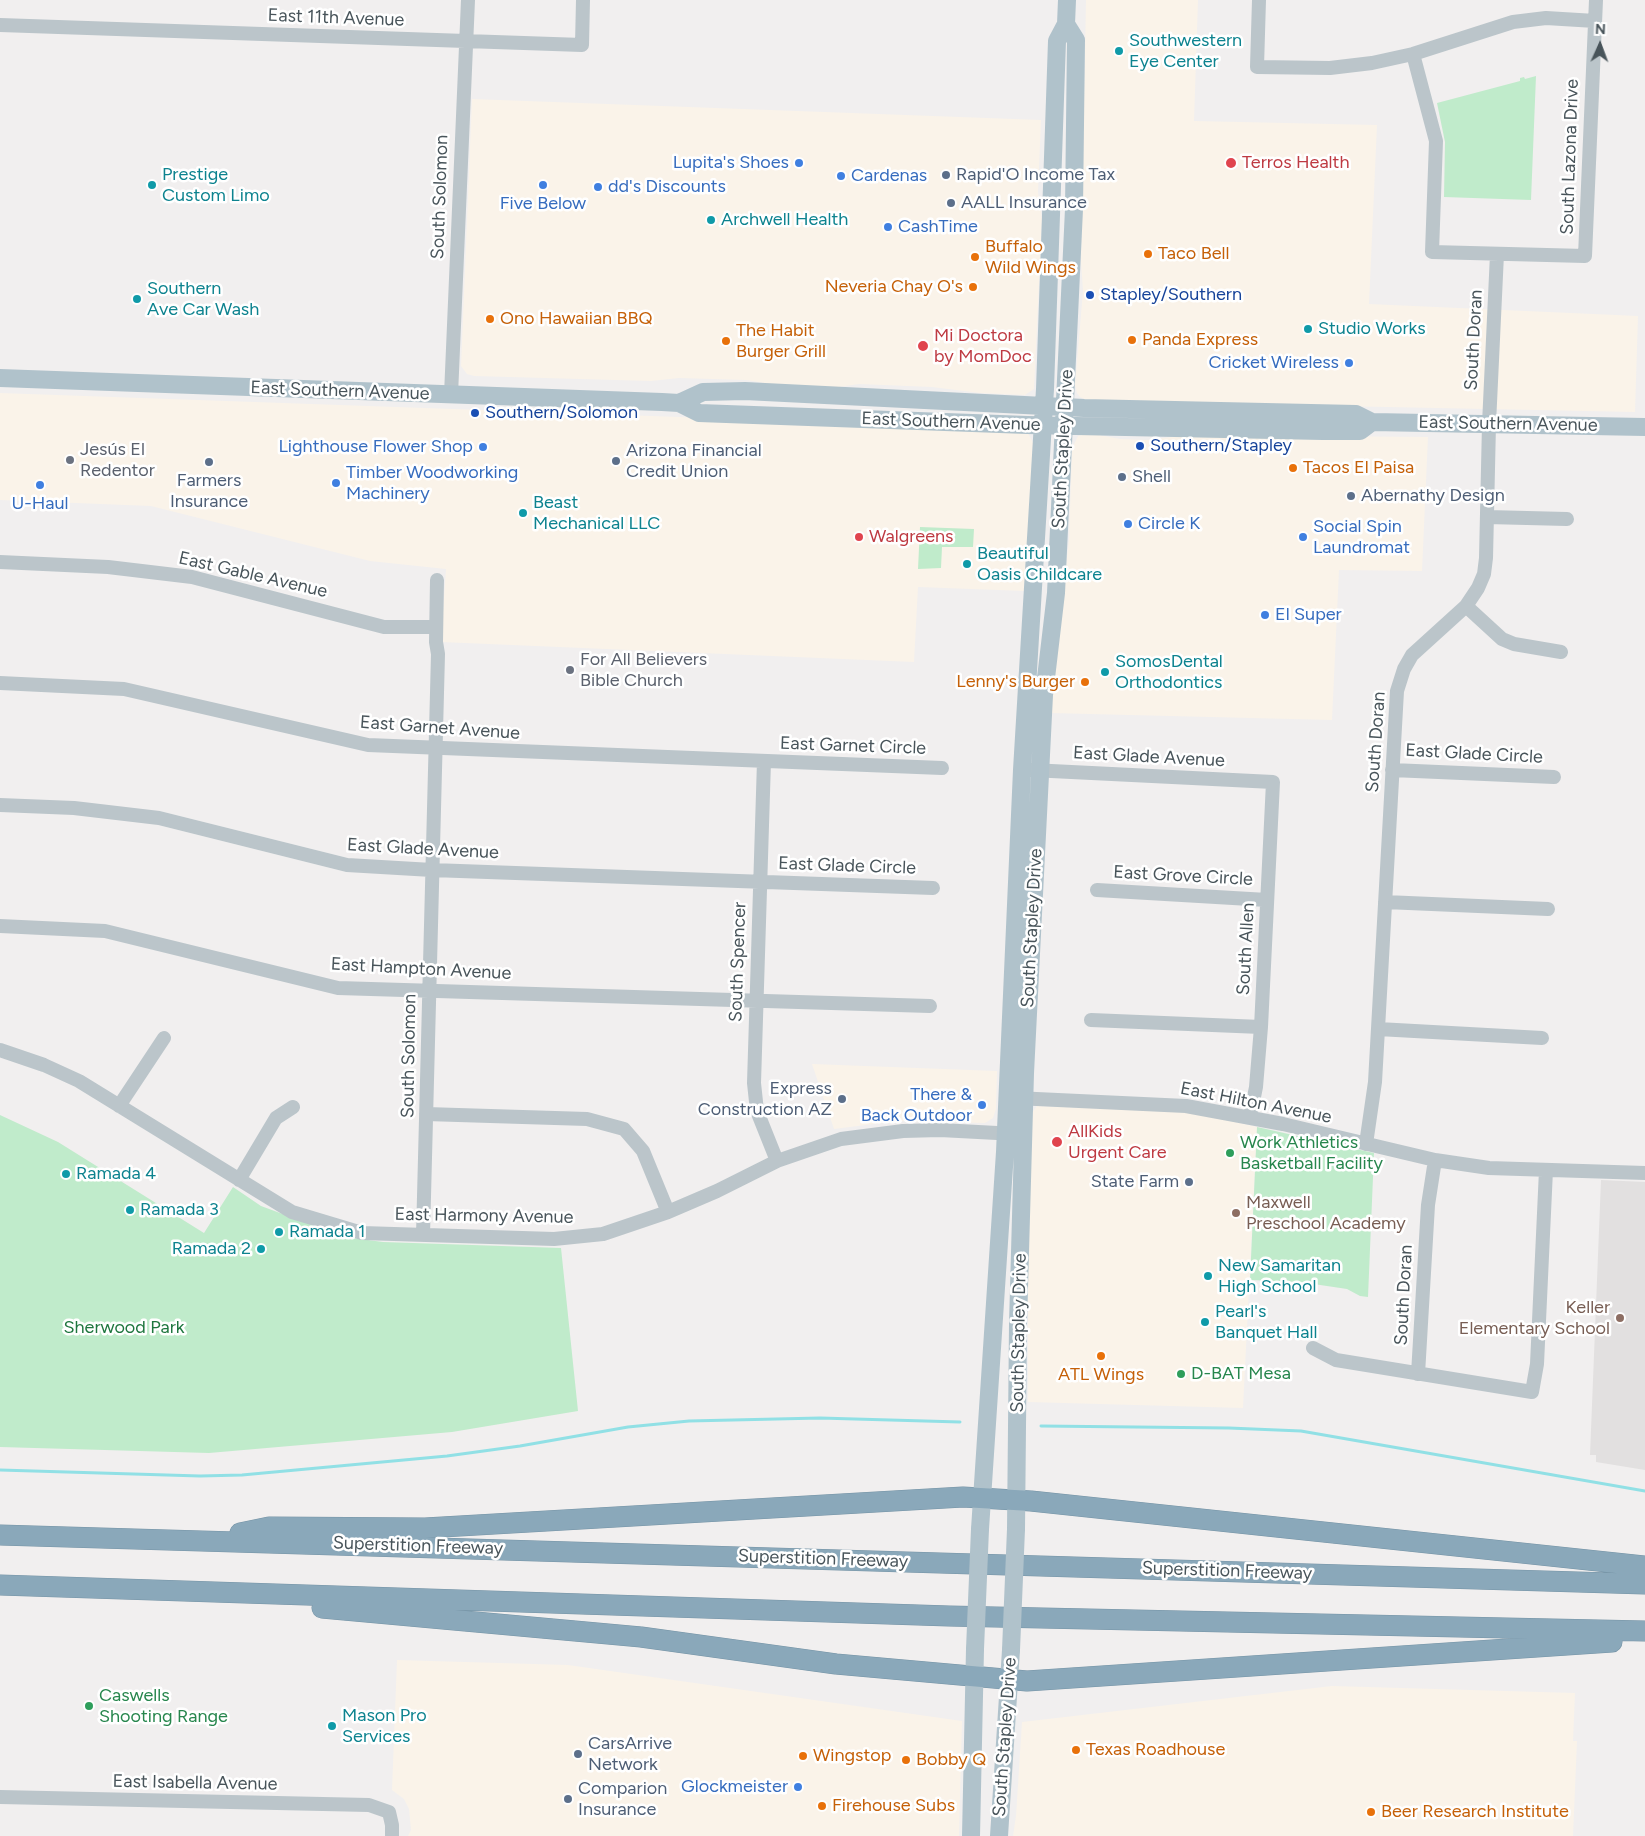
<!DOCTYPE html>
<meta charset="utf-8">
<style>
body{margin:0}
#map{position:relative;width:1645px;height:1836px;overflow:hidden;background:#f1efef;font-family:Figtree,sans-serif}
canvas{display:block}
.north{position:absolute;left:1575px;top:20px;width:50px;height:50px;-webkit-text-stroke:4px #fff;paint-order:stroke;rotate:2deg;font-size:14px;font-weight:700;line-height:20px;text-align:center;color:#48545a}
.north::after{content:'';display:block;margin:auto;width:18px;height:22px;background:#48545a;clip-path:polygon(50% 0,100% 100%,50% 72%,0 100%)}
</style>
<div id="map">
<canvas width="1645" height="1836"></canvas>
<div class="north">N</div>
</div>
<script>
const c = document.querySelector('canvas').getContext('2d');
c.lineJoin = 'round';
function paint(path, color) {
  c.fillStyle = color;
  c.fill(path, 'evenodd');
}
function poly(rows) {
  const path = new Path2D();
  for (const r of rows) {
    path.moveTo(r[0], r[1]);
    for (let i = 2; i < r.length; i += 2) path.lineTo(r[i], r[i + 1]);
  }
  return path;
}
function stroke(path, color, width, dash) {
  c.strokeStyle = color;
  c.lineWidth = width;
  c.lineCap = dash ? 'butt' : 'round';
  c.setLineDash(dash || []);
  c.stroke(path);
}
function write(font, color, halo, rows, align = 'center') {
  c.font = font + ' Figtree,sans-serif';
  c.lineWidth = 5;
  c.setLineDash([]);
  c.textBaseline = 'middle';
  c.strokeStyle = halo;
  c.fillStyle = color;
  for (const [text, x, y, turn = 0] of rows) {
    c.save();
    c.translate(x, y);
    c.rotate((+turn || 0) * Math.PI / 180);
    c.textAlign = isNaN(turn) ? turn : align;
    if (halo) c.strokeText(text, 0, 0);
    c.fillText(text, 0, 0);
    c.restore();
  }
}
const commercial = poly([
 [1086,0,1198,0,1194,121,1377,125,1369,304,1638,316,1635,412,1089,401,1080,397,1077,393,1075,385,1083,291,1081,262],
 [472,99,1041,120,1038,192,1042,220,1034,389,1025,395,980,393,932,387,859,384,832,388,790,387,746,380,679,378,651,381,474,376,467,374,461,366],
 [0,393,1019,429,1028,433,1033,443,1025,591,918,587,914,662,441,642,446,569,370,561,151,506,0,500],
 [1089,433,1120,439,1147,440,1189,435,1428,437,1422,571,1339,570,1332,720,1049,713,1069,540,1072,449,1078,436],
 [812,1064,997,1071,996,1109,993,1118,985,1123,897,1121,834,1129],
 [1037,1106,1192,1112,1257,1127,1243,1408,1028,1402,1028,1221,1031,1114],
 [397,1660,568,1665,962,1721,959,1836,408,1836,411,1830,409,1809,404,1799,392,1790],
 [1332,1686,1575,1693,1573,1741,1577,1741,1573,1836,1013,1836,1016,1816,1022,1722]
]);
const education = poly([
 [1601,1180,1645,1182,1645,1470,1596,1462,1596,1455,1590,1455]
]);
const green = poly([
 [1536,76,1531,200,1444,197,1445,142,1437,103,1520,81,1520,78,1524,77,1525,79],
 [920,527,974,529,973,547,942,547,941,568,918,569],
 [0,1115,58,1142,204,1233,233,1187,261,1206,345,1237,383,1242,561,1248,578,1411,452,1432,209,1453,0,1447],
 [1257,1127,1374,1153,1368,1297,1360,1296,1347,1289,1300,1282,1250,1280]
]);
const stream = poly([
 [1041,1426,1229,1428,1301,1431,1645,1491],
 [0,1470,200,1476,242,1475,447,1456,520,1446,628,1427,689,1421,820,1418,960,1422]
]);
const minor = poly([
 [1259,0,1257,67,1330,68,1372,63,1413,54,1513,22,1546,18,1595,21],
 [0,25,582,45,583,0],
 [1413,54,1436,141,1432,252,1585,256,1596,0],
 [451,395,468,0],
 [1487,517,1567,519],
 [0,562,108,567,192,577,384,627,435,627],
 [1466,606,1502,639,1514,644,1561,652],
 [0,683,124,689,368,745,942,768],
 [764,761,754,1083,757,1111,777,1161],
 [1031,770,1273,782,1261,1027,1256,1087,1250,1117],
 [1392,770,1554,777],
 [0,805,74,808,159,818,347,865,432,870,933,888],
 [1097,890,1267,900],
 [1385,902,1548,909],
 [0,926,105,931,338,988,930,1006],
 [1091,1020,1261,1027],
 [1378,1029,1542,1038],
 [0,1050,44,1065,79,1081,292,1212,362,1233,554,1239,603,1234,668,1212,717,1191,777,1161,841,1139,903,1131,940,1130,1016,1134],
 [1015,1098,1186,1106,1283,1124,1435,1160,1489,1168,1645,1173],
 [119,1106,164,1038],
 [426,1114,587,1119,624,1129,643,1151,668,1212],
 [1366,1144,1375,1082,1397,691,1404,669,1412,655,1466,606,1478,588,1484,574,1486,558,1489,424,1497,254],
 [239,1180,276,1118,293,1107],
 [423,1235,438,654,436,642,437,580],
 [1313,1348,1336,1360,1532,1392,1537,1364,1546,1170],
 [1418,1374,1428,1205,1435,1160],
 [0,1797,369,1805,389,1812,392,1825,392,1836]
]);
const major = poly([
 [0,378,662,402,679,403,703,392,745,391,1084,408,1356,414,1372,422,1645,427],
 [679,403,699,413,1027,425,1323,431,1360,431,1372,422],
 [980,1529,1005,1152,1022,770,1045,389,1057,41,1066,24,1067,0],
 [1016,1529,1018,1324,1025,1073,1044,695,1056,593,1074,209,1076,40,1066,24],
 [971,1836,975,1649],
 [999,1836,1011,1650]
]);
const highway = poly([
 [240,1533,269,1527,425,1528,963,1497,1031,1501,1645,1566],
 [0,1535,1645,1584],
 [0,1585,949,1616,1645,1631],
 [322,1608,641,1637,836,1664,1027,1681,1612,1642]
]);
const majorBridge = poly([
 [975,1649,980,1529],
 [1011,1650,1016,1529]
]);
const markers = [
 [1119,51,5,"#0f9aa8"],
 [799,163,5,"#3f7fe0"],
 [1231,163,6,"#e0444e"],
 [946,175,5,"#5c6f8a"],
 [841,176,5,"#3f7fe0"],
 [152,185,5,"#0f9aa8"],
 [543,185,5,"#3f7fe0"],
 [598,187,5,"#3f7fe0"],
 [951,203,5,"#5c6f8a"],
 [711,220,5,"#0f9aa8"],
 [888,227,5,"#3f7fe0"],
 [1148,254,5,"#e8710a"],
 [975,257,5,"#e8710a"],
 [973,287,5,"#e8710a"],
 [1090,295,5,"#1a4fb4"],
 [137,299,5,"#0f9aa8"],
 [490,319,5,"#e8710a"],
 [1308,329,5,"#0f9aa8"],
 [1132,340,5,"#e8710a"],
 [726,341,5,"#e8710a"],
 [923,346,6,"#e0444e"],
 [1349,363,5,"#3f7fe0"],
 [475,413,5,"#1a4fb4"],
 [1140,446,5,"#1a4fb4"],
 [483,447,5,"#3f7fe0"],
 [70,460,5,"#6b7280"],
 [616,461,5,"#5c6f8a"],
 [209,462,5,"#5c6f8a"],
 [1293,468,5,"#e8710a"],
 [1122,477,5,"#5c6f8a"],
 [336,483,5,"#3f7fe0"],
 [40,485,5,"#3f7fe0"],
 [1351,496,5,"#5c6f8a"],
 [523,513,5,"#0f9aa8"],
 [1128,524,5,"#3f7fe0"],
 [859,537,5,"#e0444e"],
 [1303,537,5,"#3f7fe0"],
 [967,564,5,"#0f9aa8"],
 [1265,615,5,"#3f7fe0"],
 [570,670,5,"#6b7280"],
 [1105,672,5,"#0f9aa8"],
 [1085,682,5,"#e8710a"],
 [842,1099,5,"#5c6f8a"],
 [982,1105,5,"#3f7fe0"],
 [1057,1142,6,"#e0444e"],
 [1230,1153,5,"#2e9e5b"],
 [66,1174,5,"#0f9aa8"],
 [1189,1182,5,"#5c6f8a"],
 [130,1210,5,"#0f9aa8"],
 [1236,1213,5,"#8d6e63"],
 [279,1232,5,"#0f9aa8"],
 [261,1249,5,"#0f9aa8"],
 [1208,1276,5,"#0f9aa8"],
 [1620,1318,5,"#8d6e63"],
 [1205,1322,5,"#0f9aa8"],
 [1101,1356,5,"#e8710a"],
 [1181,1374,5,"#2e9e5b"],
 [89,1706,5,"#2e9e5b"],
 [332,1726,5,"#0f9aa8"],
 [1076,1750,5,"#e8710a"],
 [578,1754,5,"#5c6f8a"],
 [803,1756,5,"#e8710a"],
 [906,1760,5,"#e8710a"],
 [798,1787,5,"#3f7fe0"],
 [568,1799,5,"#5c6f8a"],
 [822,1806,5,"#e8710a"],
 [1371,1812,5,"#e8710a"]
];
const streetNames = [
 ["East 11th Avenue",336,18,2],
 ["South Lazona Drive",1570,157,-88],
 ["South Solomon",440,197,-88],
 ["South Doran",1474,340,-87],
 ["East Southern Avenue",340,391,2],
 ["East Southern Avenue",951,422,2],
 ["East Southern Avenue",1508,424,1],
 ["South Stapley Drive",1063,449,-87],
 ["East Gable Avenue",253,575,13],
 ["East Garnet Avenue",440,728,4],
 ["South Doran",1376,742,-86],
 ["East Garnet Circle",853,746,2],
 ["East Glade Circle",1474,754,3],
 ["East Glade Avenue",1149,757,3],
 ["East Glade Avenue",423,849,3],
 ["East Glade Circle",847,866,2],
 ["East Grove Circle",1183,876,3],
 ["South Stapley Drive",1032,928,-87],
 ["South Allen",1246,949,-87],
 ["South Spencer",738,962,-88],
 ["East Hampton Avenue",421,969,3],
 ["South Solomon",409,1056,-89],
 ["East Hilton Avenue",1256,1103,11],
 ["East Harmony Avenue",484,1216,1],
 ["South Doran",1404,1295,-87],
 ["South Stapley Drive",1019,1333,-89],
 ["Superstition Freeway",418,1546,2],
 ["Superstition Freeway",823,1559,2],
 ["Superstition Freeway",1227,1571,2],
 ["South Stapley Drive",1005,1737,-86],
 ["East Isabella Avenue",195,1783,1]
];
const cultureNames = [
 ["Southwestern",1129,41],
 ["Eye Center",1129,62],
 ["Prestige",162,175],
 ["Custom Limo",162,196],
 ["Archwell Health",721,220],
 ["Southern",147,289],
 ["Ave Car Wash",147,310],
 ["Studio Works",1318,329],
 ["Beast",533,503],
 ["Mechanical LLC",533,524],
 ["Beautiful",977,554],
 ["Oasis Childcare",977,575],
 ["SomosDental",1115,662],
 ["Orthodontics",1115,683],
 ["Ramada 4",76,1174],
 ["Ramada 3",140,1210],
 ["Ramada 1",289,1232],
 ["Ramada 2",251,1249,"right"],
 ["New Samaritan",1218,1266],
 ["High School",1218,1287],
 ["Pearl's",1215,1312],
 ["Banquet Hall",1215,1333],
 ["Mason Pro",342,1716],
 ["Services",342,1737]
];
const shopNames = [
 ["Lupita's Shoes",789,163,"right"],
 ["Cardenas",851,176],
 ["dd's Discounts",608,187],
 ["Five Below",543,204,"center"],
 ["CashTime",898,227],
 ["Cricket Wireless",1339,363,"right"],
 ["Lighthouse Flower Shop",473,447,"right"],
 ["Timber Woodworking",346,473],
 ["Machinery",346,494],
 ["U-Haul",40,504,"center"],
 ["Circle K",1138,524],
 ["Social Spin",1313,527],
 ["Laundromat",1313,548],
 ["El Super",1275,615],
 ["There &",972,1095,"right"],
 ["Back Outdoor",972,1116,"right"],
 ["Glockmeister",788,1787,"right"]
];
const healthNames = [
 ["Terros Health",1242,163],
 ["Mi Doctora",934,336],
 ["by MomDoc",934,357],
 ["Walgreens",869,537],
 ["AllKids",1068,1132],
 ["Urgent Care",1068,1153]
];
const serviceNames = [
 ["Rapid'O Income Tax",956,175],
 ["AALL Insurance",961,203],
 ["Arizona Financial",626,451],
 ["Credit Union",626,472],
 ["Shell",1132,477],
 ["Farmers",209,481,"center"],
 ["Insurance",209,502,"center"],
 ["Abernathy Design",1361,496],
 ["Express",832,1089,"right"],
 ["Construction AZ",832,1110,"right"],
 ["State Farm",1179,1182,"right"],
 ["CarsArrive",588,1744],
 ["Network",588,1765],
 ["Comparion",578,1789],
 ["Insurance",578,1810]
];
const foodNames = [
 ["Buffalo",985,247],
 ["Wild Wings",985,268],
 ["Taco Bell",1158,254],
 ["Neveria Chay O's",963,287,"right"],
 ["Ono Hawaiian BBQ",500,319],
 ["The Habit",736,331],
 ["Burger Grill",736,352],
 ["Panda Express",1142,340],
 ["Tacos El Paisa",1303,468],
 ["Lenny's Burger",1075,682,"right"],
 ["ATL Wings",1101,1375,"center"],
 ["Texas Roadhouse",1086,1750],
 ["Wingstop",813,1756],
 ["Bobby Q",916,1760],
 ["Firehouse Subs",832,1806],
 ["Beer Research Institute",1381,1812]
];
const transitNames = [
 ["Stapley/Southern",1100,295],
 ["Southern/Solomon",485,413],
 ["Southern/Stapley",1150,446]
];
const worshipNames = [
 ["Jesús El",80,450],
 ["Redentor",80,471],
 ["For All Believers",580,660],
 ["Bible Church",580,681]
];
const leisureNames = [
 ["Work Athletics",1240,1143],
 ["Basketball Facility",1240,1164],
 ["D-BAT Mesa",1191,1374],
 ["Caswells",99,1696],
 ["Shooting Range",99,1717]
];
const educationNames = [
 ["Maxwell",1246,1203],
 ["Preschool Academy",1246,1224],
 ["Keller",1610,1308,"right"],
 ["Elementary School",1610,1329,"right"]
];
const parkNames = [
 ["Sherwood Park",124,1328]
];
paint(commercial, '#faf3e9');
paint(education, '#e2e0e0');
paint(green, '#c0ebcb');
stroke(stream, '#91e0e5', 3);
stroke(highway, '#7593a5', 21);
stroke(minor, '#bbc5ca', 14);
stroke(major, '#b0c2cb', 18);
stroke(highway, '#8aa8ba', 20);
stroke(majorBridge, '#b0c2cb', 18);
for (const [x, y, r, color] of markers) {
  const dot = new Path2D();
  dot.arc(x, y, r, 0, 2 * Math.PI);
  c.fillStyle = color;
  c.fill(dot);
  stroke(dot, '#fff', 2);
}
write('18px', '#48545a', '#fff', streetNames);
write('18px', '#0d838f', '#fff', cultureNames, 'left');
write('18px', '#366cbe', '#fff', shopNames, 'left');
write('18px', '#be3a42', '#fff', healthNames, 'left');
write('18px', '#4e5e75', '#fff', serviceNames, 'left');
write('18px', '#c56008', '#fff', foodNames, 'left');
write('18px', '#164399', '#fff', transitNames, 'left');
write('18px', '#5b616d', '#fff', worshipNames, 'left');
write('18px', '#27864d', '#fff', leisureNames, 'left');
write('18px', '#785e54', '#fff', educationNames, 'left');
write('18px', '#1e763e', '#fff', parkNames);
</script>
